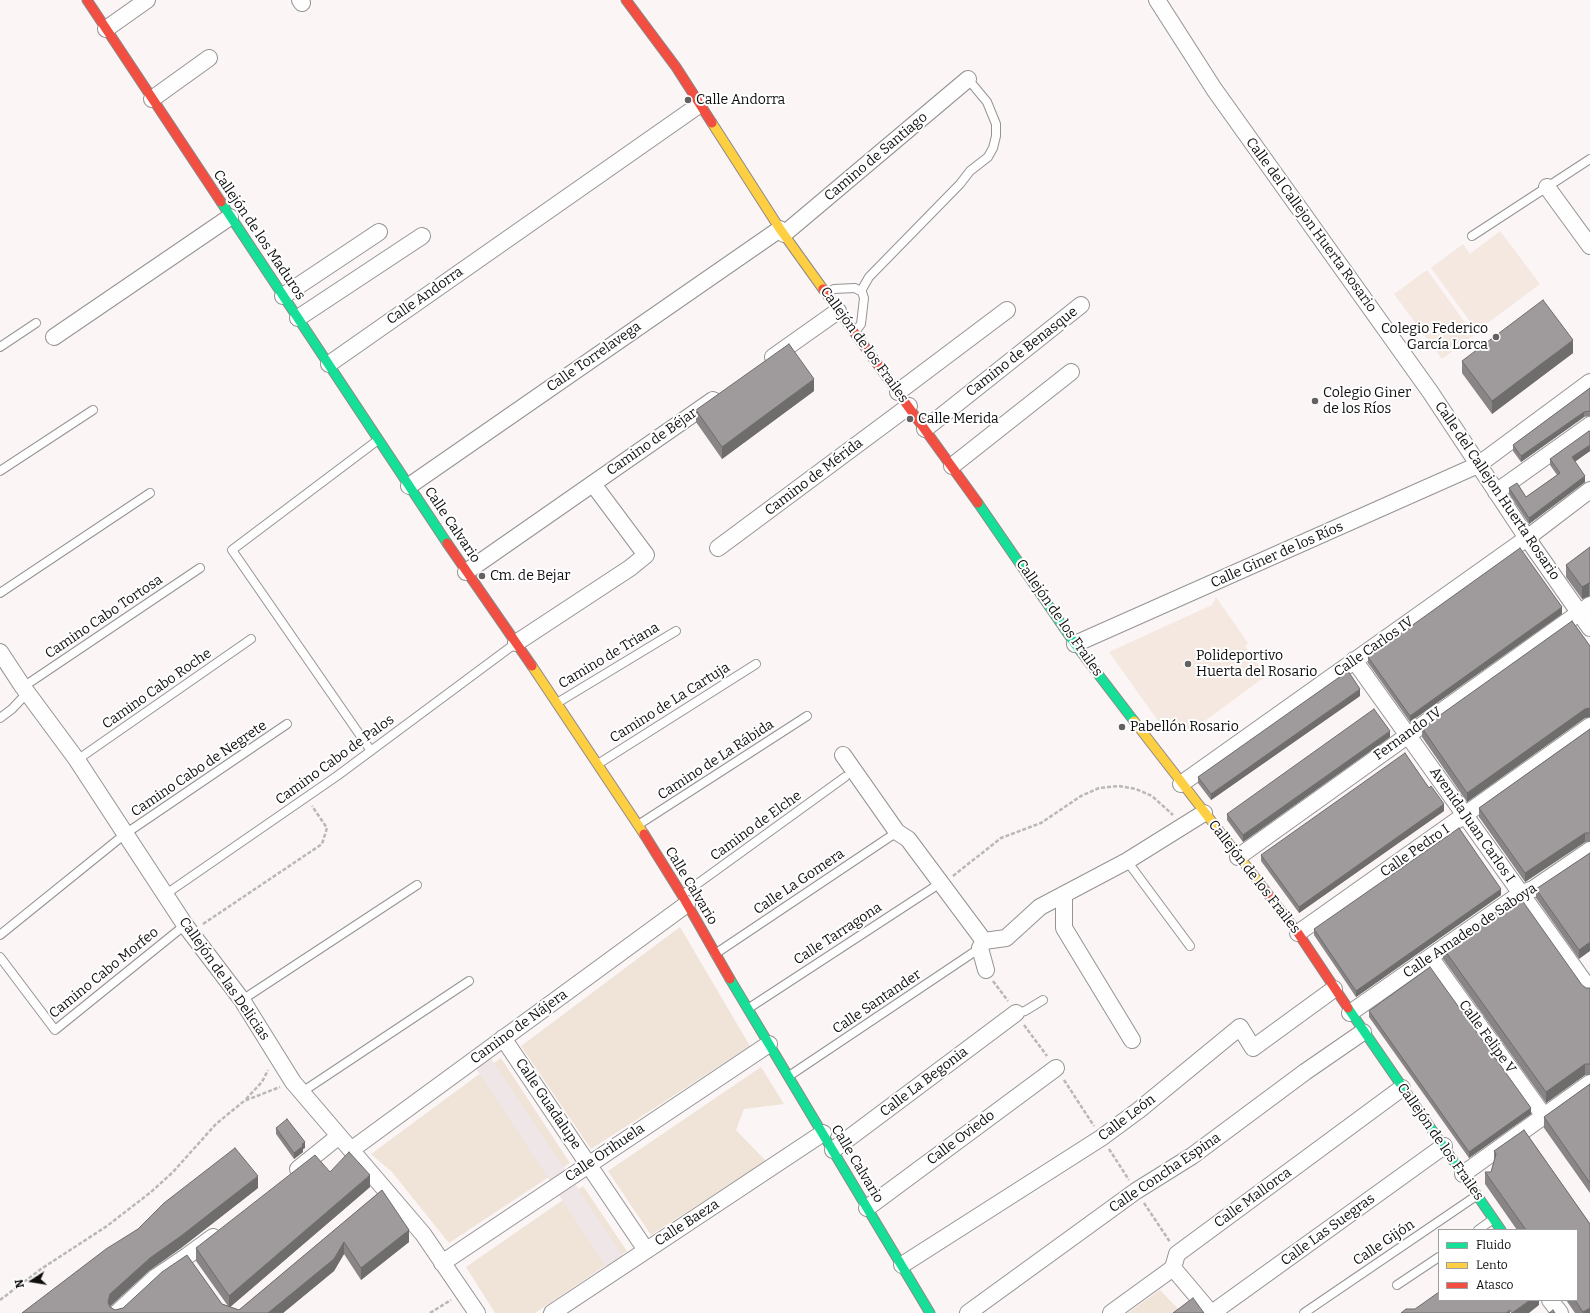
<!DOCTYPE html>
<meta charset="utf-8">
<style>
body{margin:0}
#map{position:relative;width:1590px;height:1313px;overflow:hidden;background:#fbf5f5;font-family:Bitter,serif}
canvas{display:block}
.legend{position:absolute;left:1438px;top:1229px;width:140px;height:72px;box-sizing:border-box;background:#fff;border:1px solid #9f9f9f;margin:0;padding:5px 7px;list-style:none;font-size:12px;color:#0f0f0f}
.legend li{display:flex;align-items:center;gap:8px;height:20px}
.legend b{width:20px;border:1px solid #9f9f9f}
.north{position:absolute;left:12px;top:1261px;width:40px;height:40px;-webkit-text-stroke:3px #fff;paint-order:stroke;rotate:258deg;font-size:11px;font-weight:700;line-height:16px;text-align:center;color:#0f0f0f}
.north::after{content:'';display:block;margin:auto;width:14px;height:18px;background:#0f0f0f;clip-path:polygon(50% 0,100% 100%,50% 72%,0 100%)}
</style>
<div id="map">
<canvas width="1590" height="1313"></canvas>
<ul class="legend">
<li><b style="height:5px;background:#16e098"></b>Fluido</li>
<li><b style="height:5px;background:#ffcf43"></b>Lento</li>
<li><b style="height:5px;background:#f24e42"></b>Atasco</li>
</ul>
<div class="north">N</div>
</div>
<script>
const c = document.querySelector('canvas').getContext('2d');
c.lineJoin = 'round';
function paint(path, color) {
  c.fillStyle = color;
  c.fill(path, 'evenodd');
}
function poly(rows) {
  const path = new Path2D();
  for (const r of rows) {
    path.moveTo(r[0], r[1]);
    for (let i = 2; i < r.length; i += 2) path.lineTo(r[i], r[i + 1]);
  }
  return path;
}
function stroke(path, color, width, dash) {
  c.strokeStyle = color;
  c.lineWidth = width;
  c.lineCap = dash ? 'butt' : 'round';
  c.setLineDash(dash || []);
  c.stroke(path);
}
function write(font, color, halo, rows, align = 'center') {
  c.font = font + ' Bitter,serif';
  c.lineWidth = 4;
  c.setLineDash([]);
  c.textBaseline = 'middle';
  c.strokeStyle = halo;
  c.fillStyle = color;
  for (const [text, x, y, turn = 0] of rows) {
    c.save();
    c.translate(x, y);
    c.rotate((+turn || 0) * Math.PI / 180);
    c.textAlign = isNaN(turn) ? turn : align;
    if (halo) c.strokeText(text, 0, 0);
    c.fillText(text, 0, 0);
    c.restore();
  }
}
const green = poly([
 [680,927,750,1046,591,1149,521,1046],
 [501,1058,570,1163,449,1243,392,1172,371,1154],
 [761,1067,784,1104,744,1109,736,1130,766,1161,651,1235,608,1171],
 [583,1186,627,1251,535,1313,495,1313,466,1267],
 [1160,1290,1182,1313,1128,1313]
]);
const pitch = poly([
 [1500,231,1540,284,1477,331,1431,268,1463,244,1470,254],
 [1427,270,1474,335,1442,359,1394,294],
 [1216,597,1248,643,1245,646,1266,676,1187,734,1181,726,1166,732,1109,652,1212,605]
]);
const plaza = poly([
 [490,1057,623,1256,607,1268,475,1067]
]);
const path = poly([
 [953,876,1001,838,1041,823,1081,796,1099,788,1119,786,1136,789,1152,796,1173,815],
 [203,924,322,844,327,828,312,806],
 [993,981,1008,1001],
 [1024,1025,1047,1056],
 [1064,1080,1094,1126],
 [246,1099,262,1082,268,1070],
 [1109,1149,1129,1180],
 [1144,1203,1170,1242],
 [0,1300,41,1269,107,1226,151,1192,173,1172,216,1124,244,1101,280,1087],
 [430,1313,451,1300]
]);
const lane = poly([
 [1472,236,1590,159],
 [861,291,869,277,960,184,970,171,988,157,993,148,996,136,996,124,987,102,968,79],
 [827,293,834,289,855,288,862,292,864,298,861,324,855,332],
 [0,347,36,323],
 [0,471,93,410],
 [0,593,150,493],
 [23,687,200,568],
 [557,703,676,631],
 [0,718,12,709,27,693],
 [371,751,232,550,378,440],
 [77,760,251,639],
 [598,764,756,664],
 [638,825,807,716],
 [1127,861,1190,946],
 [166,894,337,776,516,643],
 [682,895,845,777],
 [0,935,125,834,287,724],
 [715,954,897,832],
 [0,957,55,1030,185,925],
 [242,1000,417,885],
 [749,1008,942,882],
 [1016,1013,1025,1011,1043,1000],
 [789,1076,980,948],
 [302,1092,469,981],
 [1478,1230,1492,1220],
 [1397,1285,1439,1257],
 [1304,1313,1476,1196]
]);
const street = poly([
 [300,0,302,3],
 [1157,0,1214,89,1431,393,1527,538,1590,628],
 [106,29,147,0],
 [152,99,209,58],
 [1547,187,1590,246],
 [784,234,968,79],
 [283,296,379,232],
 [298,318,422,236],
 [54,337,230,217],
 [773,357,838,311],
 [329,364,699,105],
 [898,392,1007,310],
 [925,429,1081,305],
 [952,466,1071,372],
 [409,486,780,229],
 [1496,492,1590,425],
 [718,548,909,406],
 [466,572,713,400],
 [516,643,630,568,646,555,593,484],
 [1075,644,1478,465,1590,382],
 [0,652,23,687,77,760,185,925,242,1000,293,1082,423,1234,477,1313],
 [1354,660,1590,990],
 [843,755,897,832,908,839,984,941,1006,938,1040,907,1127,861,1204,813],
 [1181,784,1527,538,1590,490],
 [1238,857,1590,605],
 [1064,896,1064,928,1132,1040],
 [1298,933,1590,726],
 [984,941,980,948,986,970],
 [1430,957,1544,1116],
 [1350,1013,1520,894,1533,889,1590,850],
 [503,1038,646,1250],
 [351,1150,687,904],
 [833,1150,1016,1013],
 [298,1169,339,1136],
 [1463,1174,1590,1083],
 [867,1208,1056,1068],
 [442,1263,769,1044],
 [902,1265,1101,1138,1139,1110,1240,1027,1253,1048,1334,989],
 [1173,1268,1211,1313],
 [1550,1300,1560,1313],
 [117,1313,156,1277,187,1256,213,1237],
 [552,1313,823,1133],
 [968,1313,1136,1191,1192,1156,1305,1072,1363,1032],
 [1111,1313,1173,1268,1177,1254,1402,1088],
 [1212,1313,1444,1146]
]);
const fast = poly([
 [221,202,447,543],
 [978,503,1075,644,1134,721],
 [730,979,930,1313],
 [1348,1008,1501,1230]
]);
const slow = poly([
 [712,123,780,229,823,289],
 [532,666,644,834],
 [1134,721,1261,885]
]);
const jam = poly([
 [87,0,221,202],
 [626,0,676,67,712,123],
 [823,289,978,503],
 [447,543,532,666],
 [644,834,682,895,730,979],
 [1261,885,1298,933,1348,1008]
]);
const wall = poly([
 [1573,353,1492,414,1462,373,1462,361],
 [1590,388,1590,416,1584,417,1521,462,1513,451,1513,445],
 [814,391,722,459,696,422,696,410],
 [1590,432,1590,451,1575,461,1585,482,1529,524,1509,494,1509,488,1526,497,1557,475,1550,465,1550,459],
 [1590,547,1590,596,1589,596,1582,599,1566,577,1566,565],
 [1562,614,1410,722,1368,663,1368,657],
 [1590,646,1590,717,1585,718,1467,802,1422,737,1422,728],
 [1360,696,1211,800,1198,783,1198,777],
 [1590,729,1590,842,1585,842,1525,882,1479,817,1479,808],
 [1390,737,1243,842,1227,820,1227,814],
 [1444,811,1299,913,1261,861,1261,855],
 [1590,853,1579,959,1536,898,1536,889],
 [1501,895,1356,997,1314,935,1314,929],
 [1443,948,1582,985,1586,988,1590,988,1590,1075,1585,1075,1546,1103,1443,959],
 [1369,1011,1531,1114,1469,1158,1369,1017],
 [1590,1084,1590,1193,1544,1128,1544,1117],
 [276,1128,305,1148,303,1149,303,1152,294,1159,276,1134],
 [1524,1130,1590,1224,1590,1313,1575,1313,1566,1300,1577,1300,1577,1230,1517,1230,1485,1184,1485,1172,1491,1172,1494,1161,1494,1151],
 [330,1172,370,1187,230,1307,239,1310,382,1190,409,1242,361,1280,344,1254,334,1271,283,1313,22,1313,138,1229,258,1188,181,1248,150,1270,110,1307,115,1310,222,1304,228,1306,196,1261,196,1248]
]);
const shadedWall = poly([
 [1573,340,1573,353,1492,414,1492,401],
 [814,379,814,391,722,459,722,447],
 [1584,412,1584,417,1521,462,1521,456],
 [1590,445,1590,451,1572,464,1572,457],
 [1585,476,1585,482,1529,524,1529,518],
 [1589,583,1589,596,1582,599,1582,587],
 [1562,607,1562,614,1410,722,1410,716],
 [1360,689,1360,696,1211,800,1211,794],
 [1590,708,1590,717,1585,718,1467,802,1467,793,1585,709],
 [1390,731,1390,737,1243,842,1243,835],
 [1444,804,1444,811,1299,913,1299,907],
 [1585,833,1585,842,1525,882,1525,873],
 [1501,889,1501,895,1356,997,1356,991],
 [1590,942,1590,951,1579,959,1579,950],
 [1585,1064,1585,1075,1546,1103,1546,1092],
 [1531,1108,1531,1114,1469,1158,1469,1152],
 [305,1142,305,1148,303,1149,303,1152,294,1159,294,1153,302,1144],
 [370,1175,370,1187,229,1308,229,1296],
 [258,1176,258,1188,181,1248,150,1270,110,1306,108,1313,108,1302,110,1294,150,1258],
 [409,1230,409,1242,361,1280,361,1268],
 [344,1242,344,1254,334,1271,283,1313,268,1313],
 [1530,1300,1539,1300,1539,1305,1529,1313,1512,1313],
 [1590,1308,1590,1313,1583,1313,1583,1312],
 [1510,1310,1510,1313,1506,1313]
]);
const building = poly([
 [1543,300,1573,340,1492,401,1462,361,1543,300],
 [789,344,814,379,722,447,696,410,789,344],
 [1590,388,1590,411,1584,412,1521,456,1513,445,1590,388],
 [1589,431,1590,432,1590,445,1572,457,1585,476,1529,518,1509,488,1517,483,1526,497,1560,473,1550,459,1589,431],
 [1590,547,1590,584,1589,583,1582,587,1566,565,1590,547],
 [1520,548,1562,607,1410,716,1368,657,1520,548],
 [1572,621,1590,646,1590,708,1585,709,1467,793,1422,728,1572,621],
 [1348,671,1360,689,1211,794,1198,777,1348,671],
 [1374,709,1390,731,1243,835,1227,814,1374,709],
 [1590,729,1590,833,1585,833,1525,873,1479,808,1590,729],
 [1405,753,1429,788,1431,786,1444,804,1299,907,1261,855,1405,753],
 [1459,828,1501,889,1356,991,1314,929,1459,828],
 [1590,853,1590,942,1579,950,1536,889,1590,853],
 [1519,896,1582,985,1586,988,1590,988,1590,1064,1585,1064,1546,1092,1443,948,1519,896],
 [1430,967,1531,1108,1469,1152,1369,1011,1430,967],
 [1590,1084,1590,1183,1544,1117,1590,1084],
 [287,1119,305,1142,302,1144,303,1146,294,1153,276,1128,287,1119],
 [1524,1130,1590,1224,1590,1308,1583,1312,1575,1300,1577,1300,1577,1230,1526,1230,1485,1172,1491,1172,1496,1154,1494,1151,1524,1130],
 [235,1148,258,1176,181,1236,150,1258,110,1294,108,1302,110,1307,115,1310,123,1308,162,1272,187,1255,222,1304,239,1310,382,1190,409,1230,361,1268,344,1242,334,1259,268,1313,22,1313,106,1249,138,1229,164,1203,235,1148],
 [349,1152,370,1175,229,1296,196,1248,315,1155,330,1172,349,1152],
 [1439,1292,1439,1300,1530,1300,1512,1313,1510,1310,1506,1313,1401,1313,1406,1309,1415,1309,1439,1292],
 [1193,1298,1204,1313,1173,1313,1193,1298],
 [1553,1310,1555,1313,1549,1313,1553,1310]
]);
const markers = [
 [688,100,4,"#626060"],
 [1496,337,4,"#626060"],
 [1315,401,4,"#626060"],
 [910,419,4,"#626060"],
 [482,576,4,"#626060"],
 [1188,664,4,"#626060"],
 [1122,727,4,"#626060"]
];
const poiNames = [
 ["Calle Andorra",696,100],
 ["Colegio Federico",1488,329,"right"],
 ["García Lorca",1488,345,"right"],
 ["Colegio Giner",1323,393],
 ["de los Ríos",1323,409],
 ["Calle Merida",918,419],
 ["Cm. de Bejar",490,576],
 ["Polideportivo",1196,656],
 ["Huerta del Rosario",1196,672],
 ["Pabellón Rosario",1130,727]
];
const streetNames = [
 ["Camino de Santiago",876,157,-40],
 ["Calle del Callejon Huerta Rosario",1311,225,54],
 ["Callejón de los Maduros",259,235,56],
 ["Calle Andorra",425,296,-35],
 ["Callejón de los Frailes",864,345,54],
 ["Camino de Benasque",1022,352,-38],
 ["Calle Torrelavega",594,357,-35],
 ["Camino de Béjar",652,442,-35],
 ["Camino de Mérida",814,477,-37],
 ["Calle del Callejon Huerta Rosario",1497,491,56],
 ["Calle Calvario",452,525,56],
 ["Calle Giner de los Ríos",1277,555,-24],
 ["Camino Cabo Tortosa",104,617,-34],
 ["Callejón de los Frailes",1059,618,55],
 ["Calle Carlos IV",1374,647,-35],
 ["Camino de Triana",609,656,-31],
 ["Camino Cabo Roche",157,689,-35],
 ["Camino de La Cartuja",670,703,-32],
 ["Fernando IV",1408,734,-36],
 ["Camino Cabo de Palos",335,760,-36],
 ["Camino de La Rábida",716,760,-33],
 ["Camino Cabo de Negrete",199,769,-34],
 ["Avenida Juan Carlos I",1472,825,55],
 ["Camino de Elche",756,826,-36],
 ["Calle Pedro I",1415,851,-35],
 ["Callejón de los Frailes",1254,877,52],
 ["Calle La Gomera",799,882,-34],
 ["Calle Calvario",691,886,59],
 ["Calle Amadeo de Saboya",1470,931,-34],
 ["Calle Tarragona",838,934,-33],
 ["Camino Cabo Morfeo",104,973,-39],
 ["Callejón de las Delicias",224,979,55],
 ["Calle Santander",877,1002,-34],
 ["Camino de Nájera",519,1027,-36],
 ["Calle Felipe V",1487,1037,54],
 ["Calle La Begonia",924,1082,-37],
 ["Calle Guadalupe",548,1104,56],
 ["Calle León",1127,1118,-37],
 ["Calle Oviedo",961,1138,-37],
 ["Callejón de los Frailes",1440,1142,55],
 ["Calle Orihuela",605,1153,-34],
 ["Calle Calvario",857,1164,59],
 ["Calle Concha Espina",1165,1173,-34],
 ["Calle Mallorca",1253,1198,-36],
 ["Calle Baeza",687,1223,-33],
 ["Calle Las Suegras",1328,1230,-36],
 ["Calle Gijón",1384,1243,-34]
];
paint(green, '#efe4d7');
paint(pitch, '#f4e8e0');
paint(plaza, '#efe6e7');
stroke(lane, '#959393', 10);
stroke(street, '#959393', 18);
stroke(fast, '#8c8989', 11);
stroke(slow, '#8c8989', 11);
stroke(jam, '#8c8989', 11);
stroke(path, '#b9b8b8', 2.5, [4, 2]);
stroke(lane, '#fefefe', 8);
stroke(street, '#fefefe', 16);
stroke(fast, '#16e098', 9);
stroke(slow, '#ffcf43', 9);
stroke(jam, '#f24e42', 9);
paint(wall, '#898485');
paint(shadedWall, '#6f6c6c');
paint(building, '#9f9a9b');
stroke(building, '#6f6c6c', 1);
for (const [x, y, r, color] of markers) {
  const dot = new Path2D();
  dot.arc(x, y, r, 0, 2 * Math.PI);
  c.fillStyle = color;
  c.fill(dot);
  stroke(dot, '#fff', 1.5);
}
write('14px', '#0f0f0f', '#fff', poiNames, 'left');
write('14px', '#0f0f0f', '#fff', streetNames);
</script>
